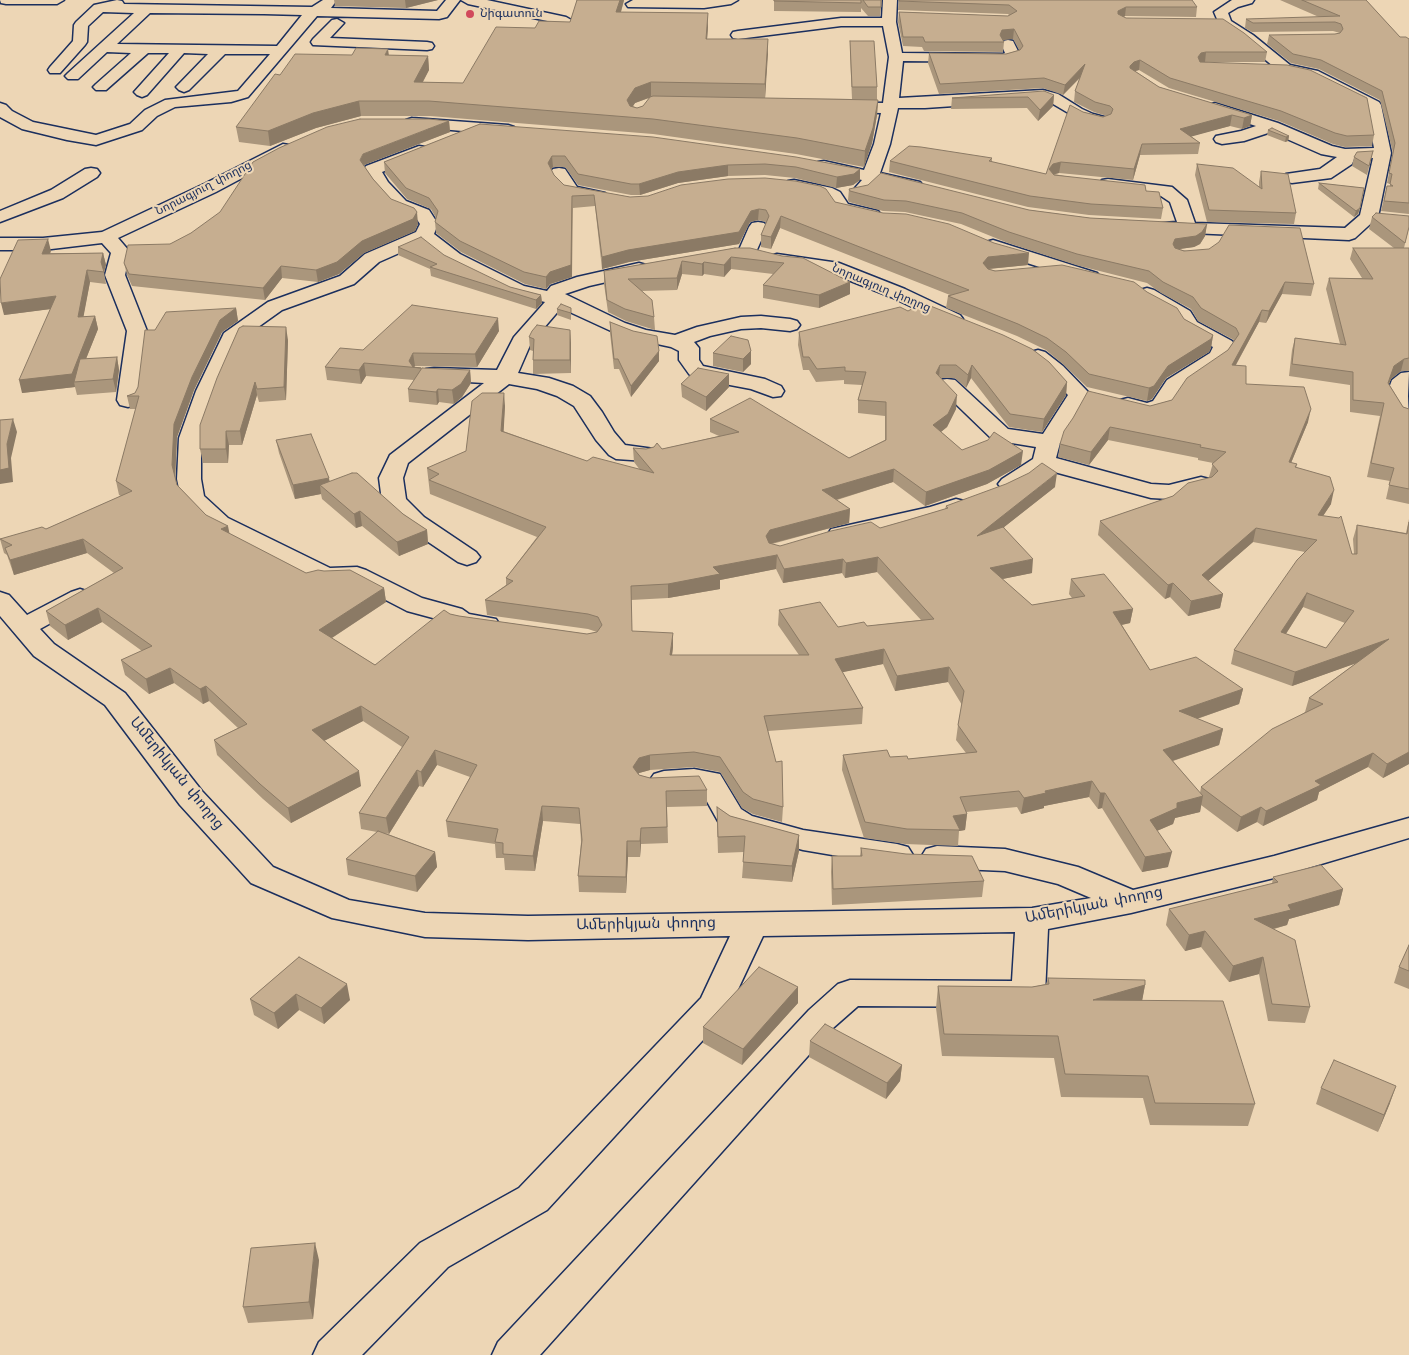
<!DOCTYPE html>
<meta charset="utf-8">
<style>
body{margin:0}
canvas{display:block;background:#edd6b5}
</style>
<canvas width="1409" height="1355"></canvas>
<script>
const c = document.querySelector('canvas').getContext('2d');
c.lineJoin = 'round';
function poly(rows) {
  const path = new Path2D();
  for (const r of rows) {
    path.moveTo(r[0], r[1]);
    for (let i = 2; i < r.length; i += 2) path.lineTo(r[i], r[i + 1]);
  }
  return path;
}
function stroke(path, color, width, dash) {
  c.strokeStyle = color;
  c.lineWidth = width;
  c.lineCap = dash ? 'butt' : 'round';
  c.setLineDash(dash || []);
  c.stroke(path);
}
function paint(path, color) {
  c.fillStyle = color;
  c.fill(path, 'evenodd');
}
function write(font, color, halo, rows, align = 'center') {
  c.font = font + ' "Architects Daughter","Noto Sans Armenian",sans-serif';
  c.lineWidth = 4;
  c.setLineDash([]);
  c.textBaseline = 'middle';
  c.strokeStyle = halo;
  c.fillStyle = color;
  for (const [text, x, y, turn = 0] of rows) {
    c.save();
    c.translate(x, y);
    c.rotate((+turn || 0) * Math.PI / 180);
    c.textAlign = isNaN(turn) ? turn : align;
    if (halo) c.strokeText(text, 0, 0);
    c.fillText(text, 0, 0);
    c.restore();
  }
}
const minor = poly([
 [117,0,122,1,124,4,312,7,323,0,337,0,331,8,437,11,446,0,460,0,447,17,439,19,317,16,248,97,231,102,175,107,157,116,142,130,102,143,96,145,67,140,22,129,0,117,0,103,6,105,12,111,33,122,96,135,130,124,145,110,165,100,238,91,270,54,225,54,189,90,184,92,179,90,176,87,208,54,184,53,147,95,142,97,137,95,134,92,169,53,148,53,106,90,96,90,93,87,96,84,131,53,107,52,78,79,68,79,65,76,68,73,134,13,103,12,88,26,87,42,85,45,60,73,50,73,48,70,50,67,73,41,74,25,76,22,94,5,117,0],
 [150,13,264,14,302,15,277,46,117,44,150,13],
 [461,0,487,0,566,17,573,21,566,25,468,4,461,0],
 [633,0,738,0,731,4,704,8,628,7,626,4,633,0],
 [883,0,897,0,896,22,902,53,1003,54,1005,53,1001,44,1003,41,1008,40,1013,41,1020,55,1018,58,1004,62,903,61,899,98,1043,90,1058,94,1082,109,1093,114,1108,118,1110,121,1108,124,1102,126,1082,121,1048,101,1043,100,925,108,898,108,890,144,880,173,920,182,923,186,920,190,914,191,879,183,870,192,864,193,858,192,855,188,862,180,818,170,816,166,818,162,824,161,864,170,874,144,881,113,840,112,834,110,832,107,834,104,840,102,883,103,889,57,883,26,841,26,738,39,733,38,731,35,733,32,738,31,841,18,882,18,883,0],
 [1232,0,1254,0,1252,3,1238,7,1228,13,1231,21,1253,35,1290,65,1318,71,1379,102,1381,105,1391,153,1378,217,1355,238,1349,240,1168,232,1162,231,1159,227,1162,223,1177,222,1170,202,1161,196,1108,189,1102,188,1099,184,1102,180,1108,179,1172,187,1187,200,1195,223,1345,228,1360,215,1373,158,1354,159,1352,164,1331,178,1292,183,1286,182,1283,178,1286,174,1320,169,1337,157,1321,154,1271,132,1244,141,1222,144,1216,142,1214,139,1216,136,1241,131,1256,126,1209,111,1207,108,1209,105,1215,103,1278,123,1332,146,1345,149,1374,148,1366,107,1309,78,1280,72,1243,41,1220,26,1214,12,1232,0],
 [337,19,344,23,330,38,427,42,432,43,434,46,432,49,427,50,313,45,311,42,313,39,332,20,337,19],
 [412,118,508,125,514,127,516,130,514,133,508,135,406,126,404,123,406,120,412,118],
 [283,144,289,145,291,149,289,153,216,192,118,238,130,252,125,275,147,331,139,400,136,405,128,407,120,405,117,400,127,331,105,275,111,253,102,243,43,250,0,250,0,238,43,238,102,232,204,184,283,144],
 [419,146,425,147,427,151,425,155,382,172,388,182,406,201,429,210,438,224,434,234,460,254,524,286,547,291,551,286,577,277,639,263,646,265,649,269,646,273,589,286,565,294,625,323,646,330,675,335,697,327,741,317,761,316,790,319,797,321,800,325,797,329,790,331,761,328,741,329,710,336,694,342,699,348,699,360,703,366,765,379,781,386,784,391,781,396,773,397,751,389,693,378,689,374,679,360,679,351,671,347,634,339,611,331,561,308,531,343,518,373,549,378,573,386,590,396,602,412,614,432,625,445,654,449,657,454,654,459,646,461,616,459,609,455,596,440,574,406,557,396,537,389,509,384,408,463,403,478,406,499,424,517,476,552,480,557,476,562,467,565,458,562,406,527,382,501,379,478,390,455,484,383,434,380,426,379,423,374,426,369,434,368,497,370,514,337,545,302,511,294,446,262,422,243,379,262,354,284,282,310,240,340,218,391,201,438,201,479,204,496,228,518,330,568,357,567,366,570,422,598,462,609,469,614,496,619,500,625,496,631,487,633,452,627,444,621,407,611,353,583,326,584,317,581,210,528,181,498,177,479,179,438,196,391,224,333,268,302,340,276,365,254,416,232,420,224,416,218,394,209,376,189,363,170,366,166,419,146],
 [91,168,97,169,100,173,97,177,63,198,0,222,0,211,51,190,85,169,91,168],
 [559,168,565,169,577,187,605,193,608,197,605,201,599,202,565,195,556,185,550,173,553,169,559,168],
 [794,180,832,188,840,192,848,204,878,211,881,215,878,219,872,220,835,212,827,199,820,196,788,189,785,185,788,181,794,180],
 [758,222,764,223,767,227,756,252,754,256,747,258,740,256,738,252,749,227,752,223,758,222],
 [993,240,1097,273,1100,277,1097,281,1090,283,986,250,984,246,986,242,993,240],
 [777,254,839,263,905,289,960,315,963,319,960,323,953,325,946,323,891,297,828,272,770,264,768,260,770,256,777,254],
 [1147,288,1154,290,1190,311,1197,322,1232,341,1235,345,1224,361,1183,389,1169,411,1148,417,1120,410,1117,405,1120,400,1128,398,1147,403,1153,401,1167,380,1210,353,1213,347,1183,330,1175,319,1140,298,1137,294,1140,290,1147,288],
 [1038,350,1045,352,1063,366,1090,394,1070,430,1060,443,1056,458,1151,484,1169,485,1201,477,1209,479,1213,484,1209,489,1169,499,1151,498,1047,470,1018,489,1010,491,1002,489,998,484,1002,479,1033,459,1036,447,993,440,936,385,939,380,947,379,955,380,1008,429,1043,434,1068,395,1028,356,1031,352,1038,350],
 [1409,372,1408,396,1409,421,1401,419,1386,396,1392,380,1401,373,1409,372],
 [956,499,964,501,968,506,964,511,945,518,840,541,831,539,828,534,831,529,930,507,956,499],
 [80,589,89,592,93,597,89,602,40,629,54,644,125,693,202,791,273,867,349,900,425,913,528,916,1032,908,1091,898,1058,884,1005,871,937,868,926,865,921,857,926,849,937,846,1005,849,1078,867,1133,890,1274,856,1409,818,1409,838,1274,878,1131,913,1048,929,1045,994,1040,1003,1028,1007,858,1006,833,1028,540,1355,492,1355,498,1342,809,1010,838,984,850,980,1012,981,1015,932,763,936,726,1015,547,1210,448,1267,362,1355,313,1355,319,1342,420,1243,519,1188,701,998,730,936,528,940,425,937,332,918,251,883,180,805,105,705,34,656,0,616,0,592,9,595,27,615,71,592,80,589],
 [694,769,720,774,741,809,752,816,803,830,897,844,908,847,913,855,908,863,897,866,803,850,730,830,719,823,700,789,664,791,654,788,649,781,654,774,664,771,694,769]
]);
const highway = poly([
 [0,0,64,0,57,4,6,4,1,3,0,0]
]);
const wall = poly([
 [334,0,438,0,406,8,335,6],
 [577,0,624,0,621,12,708,27,707,39,768,39,765,98,852,99,850,54,850,41,877,87,877,100,878,100,877,115,872,143,864,167,796,154,653,134,430,116,361,116,316,128,270,146,239,142,236,127,280,75,389,55,428,56,429,70,423,82,463,83,535,28,570,22],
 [649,98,643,106,637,108,633,106,635,103],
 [774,0,882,0,880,16,868,16,861,8,861,12,774,11],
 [1280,0,1366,0,1400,37,1409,39,1409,214,1381,211,1387,186,1390,186,1390,184,1387,183,1393,153,1380,100,1319,69,1291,63,1267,44,1269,35,1335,34,1340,33,1333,31,1252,32,1245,28,1246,19,1319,17],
 [899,1,1197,7,1196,17,1125,16,1124,17,1126,18,1267,52,1265,62,1206,62,1374,135,1372,146,1345,147,1333,144,1279,121,1169,88,1139,70,1135,71,1159,87,1252,115,1250,126,1242,129,1230,126,1191,136,1200,143,1198,154,1140,155,1133,180,1059,173,1054,174,1146,191,1163,208,1161,219,1089,215,1028,207,889,172,890,161,992,158,992,162,1046,174,1083,112,1103,117,1107,116,1094,112,1074,102,1075,91,1080,78,1063,95,1043,88,939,94,928,63,929,53,1006,54,1019,50,1013,39,1002,40,1004,42,1003,52,924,51,922,47,903,46,898,22,899,12,1008,16,1009,15,1008,14,898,10],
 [1054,95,1053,106,1038,121,1027,108,951,109,952,98],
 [449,121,450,132,364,165,364,166,373,179,391,199,418,224,415,231,364,253,339,274,318,282,282,278,265,300,132,286,127,275,124,263,170,244],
 [480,124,860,169,860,180,853,185,836,188,795,178,765,175,728,176,678,183,640,195,631,195,578,185,565,167,553,167,551,169,554,175,564,185,630,197,835,202,1028,265,989,269,1184,319,1213,335,1211,348,1209,352,1166,378,1152,399,1147,401,1087,387,1064,365,1046,350,1017,336,946,308,948,296,950,295,780,228,771,249,761,247,761,235,766,223,766,222,758,220,750,222,739,244,629,262,602,269,595,206,573,208,572,277,550,284,546,289,525,284,461,252,436,233,435,222,436,218,431,209,407,199,385,173,384,162],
 [1268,130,1289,136,1288,141,1285,142,1267,135],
 [1373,151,1367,175,1352,166,1354,157],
 [1197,164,1259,187,1259,182,1261,171,1296,213,1294,224,1207,222,1195,175],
 [1319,183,1364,188,1358,214,1354,217,1318,189],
 [849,189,1029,210,1090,218,1207,224,1205,236,1200,244,1194,247,1179,249,1314,284,1311,296,1282,294,1266,323,1259,322,1236,365,1246,384,1308,422,1291,463,1297,464,1296,468,1331,504,1323,516,1352,554,1354,554,1353,539,1357,525,1406,533,1409,519,1409,764,1383,778,1368,767,1319,792,1317,800,1263,826,1257,822,1237,832,1201,805,1200,812,1175,818,1173,824,1157,831,1168,867,1142,872,1102,808,1098,809,1089,797,1044,806,1044,808,1021,814,1017,807,966,812,967,814,965,830,959,831,958,846,905,844,864,838,842,770,843,755,908,759,966,753,956,740,958,725,962,705,948,682,895,691,883,664,842,672,863,708,862,724,768,731,783,807,782,822,753,814,742,808,720,772,694,767,650,770,639,773,638,775,639,775,650,778,707,790,707,806,667,807,668,843,641,844,640,857,628,857,626,893,579,892,578,876,581,842,580,824,543,821,535,871,505,870,504,858,496,858,495,844,448,837,446,821,470,777,437,765,423,787,419,786,389,834,385,833,435,852,437,867,417,892,348,875,346,859,377,832,361,829,359,813,402,747,363,721,324,741,361,786,291,823,263,799,217,755,214,740,238,728,209,701,203,704,174,683,149,694,125,675,121,660,142,651,102,622,68,640,50,626,46,611,114,573,87,553,14,575,7,555,4,553,0,539,46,529,121,496,119,495,116,481,136,409,130,409,127,396,135,393,138,387,155,330,236,308,238,321,222,332,194,390,177,437,175,478,177,485,206,515,230,534,306,573,384,588,386,602,332,638,375,665,450,614,459,616,587,634,597,632,588,629,487,615,485,600,506,585,506,578,537,537,430,494,427,468,466,451,505,406,503,431,587,461,640,470,634,462,633,448,646,449,662,449,719,436,710,432,710,419,849,458,885,440,885,416,858,413,858,400,862,385,844,384,844,380,816,382,809,370,803,370,798,345,799,332,908,311,1067,382,1066,395,1042,432,1009,427,971,378,966,388,955,378,941,378,956,409,947,427,941,432,962,450,1021,465,987,484,925,506,893,482,837,500,850,509,849,523,772,544,780,546,880,528,945,509,946,506,1055,487,1004,527,1032,573,1002,579,1032,605,1072,598,1069,594,1071,579,1133,609,1130,623,1122,625,1150,670,1243,689,1239,704,1197,719,1223,729,1219,745,1173,761,1200,793,1201,787,1305,712,1309,698,1356,663,1292,686,1231,664,1234,650,1305,552,1253,542,1208,581,1223,594,1220,608,1188,616,1170,597,1165,599,1098,535,1100,521,1173,496,1210,478,1209,477,1213,463,1198,460,1198,458,1108,440,1089,465,1058,457,1060,444,1150,406,1172,400,1228,350,1234,341,1234,340,1198,321,1191,309,1161,293,1147,283,1076,265,1008,243,961,224,905,212,883,211,849,202,848,200],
 [776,569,783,583,842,573,845,578,877,572,921,620,867,626,838,627,779,610,778,625,799,655,672,655,673,647,632,631,631,600,668,598,720,589,720,580],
 [1303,607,1345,623,1326,648,1286,634],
 [1372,217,1409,227,1404,248,1409,248,1409,371,1401,371,1391,379,1389,384,1403,407,1409,409,1409,504,1386,499,1390,481,1367,477,1380,416,1350,412,1350,385,1289,376,1292,350,1295,338,1340,344,1326,289,1329,278,1362,278,1350,259,1353,248,1394,248,1369,229],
 [398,247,510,287,541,295,542,303,536,309,431,276,430,269,398,255],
 [735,248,850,282,850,294,819,308,763,298,763,285,773,274,731,269,724,277,704,274,702,276,682,274,677,290,641,291,654,317,655,330,626,321,608,312,604,284,604,271],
 [51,251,50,253,103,253,106,265,104,272,106,284,90,282,83,317,95,316,98,329,86,359,117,357,119,370,116,392,77,395,75,387,22,393,50,309,4,315],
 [571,308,571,320,557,315,557,309],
 [610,322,633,331,659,361,631,397,619,369,614,369,610,333],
 [570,330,571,373,533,374,533,351,530,350,529,337],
 [499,331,477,367,415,366,414,367,421,368,421,369,470,370,471,383,462,397,454,404,439,402,437,405,409,402,408,389,414,380,366,376,361,384,327,380,325,367,363,350],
 [288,340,286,400,259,402,257,395,242,445,229,445,228,463,203,463,200,449],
 [748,340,751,364,743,372,713,366,713,353],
 [681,384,729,387,706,411,682,397],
 [276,440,330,481,403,514,427,530,428,544,399,556,362,526,356,528,322,499,321,494,295,499,279,453],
 [717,807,730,816,799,835,799,851,792,882,742,878,744,852,718,853,717,823],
 [861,848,984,881,982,897,832,905,831,872,832,856,860,856],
 [1273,877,1343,889,1339,905,1289,919,1287,925,1274,929,1310,1007,1305,1023,1268,1021,1259,974,1229,982,1201,947,1185,951,1166,925,1169,909,1272,884],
 [1409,945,1409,989,1394,983,1399,967],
 [299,957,350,1000,324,1024,299,1010,278,1029,254,1015,250,999],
 [1048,978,1145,985,1142,1000,1255,1104,1248,1126,1150,1125,1143,1098,1061,1097,1054,1058,942,1056,936,1008,938,986,1032,987,1046,984],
 [798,987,798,1003,742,1065,703,1043,703,1027],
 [810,1041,902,1065,900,1081,886,1099,809,1057],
 [1321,1088,1390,1103,1378,1132,1316,1104],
 [319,1260,313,1319,248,1323,243,1307]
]);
const shadedWall = poly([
 [405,0,438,0,406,8],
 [620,0,624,0,617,26,616,12],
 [1126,7,1125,16,1117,20,1118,11],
 [708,13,708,27,706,53,706,39],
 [1014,29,1013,39,1001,40,1000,35,1002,30],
 [768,39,768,54,765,99,765,84],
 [388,49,390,63,385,55],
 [1206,52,1205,62,1200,63,1198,57,1201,53],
 [428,56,429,70,415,96,414,82],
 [1140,60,1139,70,1132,72,1129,76,1130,66,1134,62],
 [1085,64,1083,74,1063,95,1065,85],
 [651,82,651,97,635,103,627,115,627,100,635,88],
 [1054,95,1053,106,1038,121,1040,110],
 [878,100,877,115,872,143,864,167,865,151],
 [359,101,361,116,316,128,270,146,268,131,313,113],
 [1232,115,1230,126,1179,140,1180,129],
 [1252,115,1250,126,1242,129,1244,118],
 [449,121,450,132,364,165,361,171,360,160,363,154],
 [1289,136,1288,141,1285,142,1286,137],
 [1142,144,1140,155,1133,180,1134,169],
 [552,156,553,167,548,174,548,163],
 [1061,162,1059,173,1052,175,1049,169,1053,164],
 [728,165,728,176,678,183,640,195,639,184,678,172],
 [860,169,860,180,853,185,836,188,837,177],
 [572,196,572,277,550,284,546,289,546,277],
 [1360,208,1358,214,1354,217,1356,211],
 [759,209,758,220,750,222,739,244,629,262,602,269,602,257],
 [417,212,418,224,415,231,364,253,339,274,318,282,316,270,362,241],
 [781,216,780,228,771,249,771,237],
 [1207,224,1205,236,1200,244,1194,247,1173,250,1173,244,1175,239],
 [48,239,51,251,45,266,42,254],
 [103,253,106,265,104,272,101,262],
 [1029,253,1028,265,987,269,983,263,988,257],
 [731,257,731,269,724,277,724,265],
 [682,261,682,274,677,290,677,278],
 [704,262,704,274,702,276,702,264],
 [281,266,282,278,265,300,263,288],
 [87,270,90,282,81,330,78,317],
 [850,282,850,294,819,308,819,295],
 [1285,282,1282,294,1266,323,1269,311],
 [541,295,542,303,536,309,536,300],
 [56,296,59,308,4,315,1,303],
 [236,308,238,321,222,332,194,390,177,437,175,479,172,465,174,424,192,377,220,320],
 [1262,310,1259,322,1229,377,1232,365],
 [95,316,98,329,77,381,74,382,75,387,22,393,19,380],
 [498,318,499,331,477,367,475,354],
 [286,327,288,340,286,400,284,387],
 [570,330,571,343,571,373,570,360],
 [1213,335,1211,348,1209,352,1166,378,1152,399,1147,401,1149,388,1168,366],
 [659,351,659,361,631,397,631,386],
 [751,351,751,364,743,372,743,359],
 [413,353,415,366,414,367,410,367,409,361],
 [117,357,119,370,116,392,113,379],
 [1404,359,1401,371,1391,379,1384,395,1388,383,1394,366],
 [364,363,366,376,361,384,359,370],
 [940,365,939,378,936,373],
 [972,365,971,378,966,388,968,375],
 [470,370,471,383,462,397,454,404,452,390],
 [729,374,729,387,706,411,706,397],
 [255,382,257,395,242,445,240,431],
 [1067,382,1066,395,1042,432,1044,419],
 [438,389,439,402,437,405,436,392],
 [504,393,505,406,503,444,501,431],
 [957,395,956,409,947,427,932,439,933,425],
 [1311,409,1308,422,1286,475,1289,462],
 [13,419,17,432,11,458,13,482,0,484,0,470],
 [1110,427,1108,440,1089,465,1091,452],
 [226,431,229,445,228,463,226,449],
 [1023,451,1021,465,987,484,925,506,926,492],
 [894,469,893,482,822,504,822,490],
 [1057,473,1055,487,975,550,977,536],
 [329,478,331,492,320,485,321,494,295,499,293,485],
 [1334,490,1331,504,1315,528,1318,515],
 [850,509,849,523,769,544,766,536,770,530],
 [360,511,362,526,356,528,354,514],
 [228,526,231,541,221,529],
 [1256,528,1253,542,1199,589,1202,575],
 [427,530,428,544,399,556,397,542],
 [83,539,87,553,14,575,10,560],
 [777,555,776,569,720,580,720,589,668,598,668,584,713,567],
 [878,557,877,572,845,578,846,563],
 [843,559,842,573,783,583,784,569],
 [1033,559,1032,573,988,582,990,568],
 [1173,583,1170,597,1165,599,1168,585],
 [384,588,386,602,321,645,319,630],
 [1307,593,1303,607,1278,646,1281,632],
 [1223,594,1220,608,1188,616,1191,601],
 [98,608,102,622,68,640,65,625],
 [1133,609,1130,623,1111,627,1113,612],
 [673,633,673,647,670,670,670,655],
 [1389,639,1385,653,1292,686,1295,672],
 [884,649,883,664,834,674,835,659],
 [949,667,948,682,895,691,897,676],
 [170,668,174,683,149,694,146,679],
 [206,686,209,701,203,704,200,689],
 [1243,689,1239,704,1176,726,1179,711],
 [361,706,363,721,314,746,312,730],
 [1223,729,1219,745,1160,765,1163,750],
 [435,750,437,765,423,787,421,772],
 [1409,752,1409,764,1383,778,1387,764],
 [1373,753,1368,767,1319,792,1317,800,1263,826,1266,811,1315,781],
 [650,755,650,770,639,773,633,782,633,767,639,758],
 [417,770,419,786,389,834,386,818],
 [359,771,361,786,291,823,288,808],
 [1092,781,1089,797,1044,806,1044,808,1021,814,1024,798,1045,791],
 [1100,793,1105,793,1102,808,1098,809],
 [1203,796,1200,812,1175,818,1173,824,1147,835,1150,820,1177,803],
 [542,806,543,821,535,871,533,856],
 [1261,807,1257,822,1237,832,1241,817],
 [967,814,965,830,959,831,953,816],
 [641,828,641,844,640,857,640,841],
 [799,835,799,851,792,882,792,866],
 [627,841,628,857,626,893,626,877],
 [435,852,437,867,417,892,415,876],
 [1172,852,1168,867,1142,872,1145,857],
 [1343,889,1339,905,1289,919,1287,925,1250,935,1254,919,1288,905],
 [1205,931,1201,947,1185,951,1189,935],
 [1263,957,1259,974,1229,982,1233,966],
 [347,984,350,1000,324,1024,321,1008],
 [1145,985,1141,1007,1093,1000],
 [798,987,798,1003,742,1065,743,1049],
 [296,994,299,1010,278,1029,274,1013],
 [902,1065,900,1081,886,1099,887,1083],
 [1396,1086,1390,1103,1378,1132,1384,1115],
 [315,1243,319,1260,313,1319,309,1302]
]);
const building = poly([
 [577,0,620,0,616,12,708,13,706,39,768,39,765,84,651,82,635,88,627,100,630,106,637,108,643,106,650,97,653,96,878,100,873,128,865,151,797,138,653,119,429,101,359,101,313,113,268,131,236,127,275,74,280,75,295,54,352,55,356,48,388,49,385,55,428,56,414,82,463,83,496,27,535,28,539,21,570,22,577,0],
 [774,0,861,0,861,3,774,1,774,0],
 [863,0,881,0,881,7,868,7,863,0],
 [899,0,1192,0,1197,7,1126,7,1118,11,1118,14,1126,18,1223,19,1244,33,1267,52,1206,52,1201,53,1198,57,1200,62,1287,65,1310,70,1367,98,1374,135,1347,136,1335,133,1281,111,1170,78,1140,60,1134,62,1130,66,1130,68,1159,87,1252,115,1244,118,1232,115,1180,129,1200,143,1142,144,1134,169,1061,162,1053,164,1049,169,1054,175,1145,185,1146,191,1159,192,1163,208,1091,204,1030,196,890,161,909,146,921,147,992,158,989,161,1046,174,1070,105,1083,112,1103,117,1111,114,1113,109,1110,106,1095,102,1075,91,1085,64,1065,85,1044,78,940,84,929,53,1006,54,1020,50,1023,46,1014,29,1002,30,1000,35,1004,42,925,42,923,37,903,37,899,12,1008,16,1017,11,1009,5,899,1,899,0],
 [1302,0,1366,0,1400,37,1406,37,1409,39,1409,203,1384,201,1387,186,1393,186,1390,184,1392,174,1389,173,1395,143,1382,91,1321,60,1293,54,1269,35,1335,34,1340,33,1343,29,1341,24,1335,22,1253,23,1246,19,1340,16,1302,0],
 [850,41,874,41,877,87,852,87,850,41],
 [1044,91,1054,95,1040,110,1028,97,952,98,1044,91],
 [360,119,429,119,449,121,363,154,360,160,373,179,391,199,414,208,417,212,413,219,362,241,337,262,316,270,281,266,263,288,129,274,124,263,128,245,170,244,191,233,220,212,253,162,279,148,327,127,360,119],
 [480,124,653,137,796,157,860,169,854,174,837,177,796,167,765,164,728,165,678,172,639,184,631,184,578,174,565,156,552,156,548,163,554,175,564,185,630,197,648,196,681,185,728,179,765,178,795,181,820,186,826,189,835,202,883,213,906,214,949,224,994,243,1029,253,988,257,983,263,988,269,995,271,1062,265,1134,282,1147,292,1177,308,1184,319,1213,335,1211,339,1168,366,1154,386,1149,388,1089,374,1066,352,1047,338,1018,324,948,296,969,290,781,216,771,237,761,235,769,216,766,210,759,209,751,211,739,232,628,250,602,257,594,195,572,196,571,265,550,272,546,277,524,272,460,241,435,222,438,211,429,198,406,188,384,162,480,124],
 [1272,128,1289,136,1286,137,1268,130,1272,128],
 [1373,151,1369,166,1354,157,1357,152,1373,151],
 [1197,164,1233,168,1262,189,1261,171,1288,174,1296,213,1209,210,1197,164],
 [881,173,1029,210,1090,218,1207,224,1202,232,1196,236,1175,239,1173,244,1175,248,1184,251,1209,249,1219,242,1229,225,1300,228,1314,284,1285,282,1269,311,1262,310,1232,365,1246,366,1246,384,1304,387,1311,409,1289,462,1297,464,1295,467,1330,477,1334,490,1318,515,1339,518,1341,516,1352,554,1357,554,1357,525,1407,534,1409,522,1409,752,1387,764,1373,753,1315,781,1321,785,1266,811,1261,807,1241,817,1201,787,1272,729,1323,704,1309,698,1389,639,1295,672,1234,650,1297,560,1317,540,1256,528,1202,575,1223,594,1191,601,1173,583,1168,585,1100,521,1173,496,1188,483,1212,477,1218,471,1212,464,1226,452,1200,447,1201,445,1110,427,1091,452,1060,444,1064,431,1073,418,1088,391,1150,406,1172,400,1187,378,1228,350,1239,334,1236,328,1201,308,1193,297,1163,282,1149,271,1077,254,1009,232,962,213,906,201,884,200,850,191,849,189,868,185,881,173],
 [1307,593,1354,611,1326,648,1281,632,1307,593],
 [1319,183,1364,188,1360,208,1356,211,1319,183],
 [1376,213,1409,216,1409,227,1405,243,1372,217,1376,213],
 [421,237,444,255,510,287,541,295,536,300,430,267,437,264,398,247,421,237],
 [48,239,42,254,103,253,101,262,104,272,87,270,78,317,95,316,72,374,19,380,56,296,1,303,0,279,18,240,48,239],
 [735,248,750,248,782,256,803,258,850,282,819,295,763,285,784,263,731,257,724,265,704,262,702,264,682,261,677,278,628,279,652,300,654,317,625,309,607,300,604,271,735,248],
 [1353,248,1409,248,1409,358,1404,359,1394,366,1388,383,1403,407,1409,409,1409,489,1389,485,1394,468,1371,463,1384,403,1353,400,1353,372,1292,364,1295,338,1346,345,1329,278,1373,279,1353,248],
 [923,303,1003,335,1032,349,1049,362,1067,382,1044,419,1010,414,972,365,968,375,956,365,940,365,936,373,957,395,948,414,933,425,962,450,988,440,994,432,1023,451,989,470,926,492,894,469,822,490,850,509,770,530,766,536,769,543,780,546,831,531,871,522,880,528,908,520,948,508,946,506,1006,484,1029,473,1042,463,1057,473,977,536,1003,527,1033,559,990,568,1032,605,1085,596,1071,579,1104,574,1133,609,1113,612,1150,670,1196,657,1243,689,1179,711,1223,729,1163,750,1203,796,1177,803,1177,808,1150,820,1172,852,1145,857,1105,793,1100,793,1092,781,1045,791,1046,793,1024,798,1019,791,960,797,967,814,953,816,960,830,907,829,865,822,843,755,887,750,890,757,907,756,908,759,977,752,958,725,964,691,949,667,897,676,884,649,835,659,863,708,764,716,776,762,782,761,783,807,753,799,743,792,720,757,694,752,650,755,639,758,633,767,639,775,650,778,699,776,707,790,666,791,667,827,641,828,640,841,627,841,626,877,578,876,582,840,579,808,542,806,533,856,503,854,503,843,495,842,498,829,446,821,477,765,435,750,421,772,417,770,386,818,359,813,409,737,361,706,312,730,359,771,288,808,260,784,214,740,247,724,206,686,200,689,170,668,146,679,121,660,152,646,98,608,65,625,46,611,123,568,83,539,10,560,5,548,12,545,0,539,42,527,46,529,132,491,116,481,139,396,127,396,135,393,138,387,145,330,155,330,166,312,236,308,220,320,192,377,174,424,172,465,177,485,206,515,228,526,221,529,306,573,318,570,324,571,350,570,384,588,319,630,375,665,444,610,450,614,459,616,587,634,597,632,602,625,598,617,588,614,485,600,513,581,506,578,546,527,429,480,439,474,427,468,466,451,472,401,482,393,504,393,501,431,587,461,593,457,654,473,633,448,646,449,654,447,657,443,662,449,739,432,710,419,750,398,849,458,886,440,886,402,858,400,866,372,845,371,845,367,817,369,809,357,803,357,799,332,900,307,908,311,923,303],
 [777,555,784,569,843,559,846,563,878,557,934,619,867,626,864,622,838,627,820,602,779,610,809,655,670,655,673,633,632,631,631,586,668,584,720,574,713,567,777,555],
 [561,304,571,308,571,313,557,309,561,304],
 [412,305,498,318,475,354,413,353,409,361,413,367,421,368,364,363,359,370,325,367,340,348,363,350,412,305],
 [610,322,633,331,657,336,659,351,631,386,618,359,614,359,610,322],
 [537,325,570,330,570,360,533,360,534,339,529,337,532,331,537,325],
 [243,326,286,327,284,387,257,389,255,382,240,431,226,431,226,449,200,449,200,425,217,378,239,328,243,326],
 [731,336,748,340,751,351,743,359,713,353,731,336],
 [117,357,113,379,74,382,80,359,117,357],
 [422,368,470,370,461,384,452,390,438,389,436,392,408,389,422,368],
 [698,368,729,374,706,397,681,384,698,368],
 [13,419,7,444,9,468,0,470,0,420,13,419],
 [311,434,329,478,293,485,276,440,311,434],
 [352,473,357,473,403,514,427,530,397,542,360,511,354,514,320,485,352,473],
 [717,807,730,816,799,835,792,866,743,862,745,836,718,837,717,807],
 [378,831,435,852,415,876,346,859,378,831],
 [861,848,906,854,972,856,984,881,833,889,832,856,862,856,861,848],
 [1321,865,1343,889,1288,905,1291,910,1254,919,1295,940,1310,1007,1272,1004,1263,957,1233,966,1205,931,1189,935,1169,909,1278,882,1273,877,1321,865],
 [1409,945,1409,971,1399,967,1409,945],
 [299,957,347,984,321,1008,296,994,274,1013,250,999,299,957],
 [759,967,798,987,743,1049,703,1027,759,967],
 [1048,978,1145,980,1145,985,1093,1000,1223,1001,1255,1104,1155,1103,1148,1076,1065,1074,1058,1036,944,1034,938,986,1032,987,1049,984,1048,978],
 [825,1024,902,1065,887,1083,810,1041,825,1024],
 [1334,1060,1396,1086,1384,1115,1321,1088,1334,1060],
 [315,1243,309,1302,243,1307,251,1248,315,1243]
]);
const markers = [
 [470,14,5,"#d1495b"]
];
const farPoinames = [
 ["Նիգատուն",480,14]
];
const farStreetnames = [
 ["Նորագյուղ փողոց",204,189,-27],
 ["Նորագյուղ փողոց",881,289,23]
];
const streetNames = [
 ["Ամերիկյան փողոց",176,774,51],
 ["Ամերիկյան փողոց",1094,906,-11],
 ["Ամերիկյան փողոց",646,925,-1]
];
stroke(minor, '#1b2f5e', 3);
stroke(highway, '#1b2f5e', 3);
paint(minor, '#edd6b5');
paint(highway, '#edd6b5');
paint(wall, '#aa967c');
paint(shadedWall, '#8b7a65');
paint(building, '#c6ae90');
stroke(building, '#8b7a65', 1);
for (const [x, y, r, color] of markers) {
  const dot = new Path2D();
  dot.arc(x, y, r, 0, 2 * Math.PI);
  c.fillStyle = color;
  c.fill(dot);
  stroke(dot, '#edd6b5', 2);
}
write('12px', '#1b2f5e', '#edd6b5', farPoinames, 'left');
write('12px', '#1b2f5e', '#edd6b5', farStreetnames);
write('15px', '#1b2f5e', '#edd6b5', streetNames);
</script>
